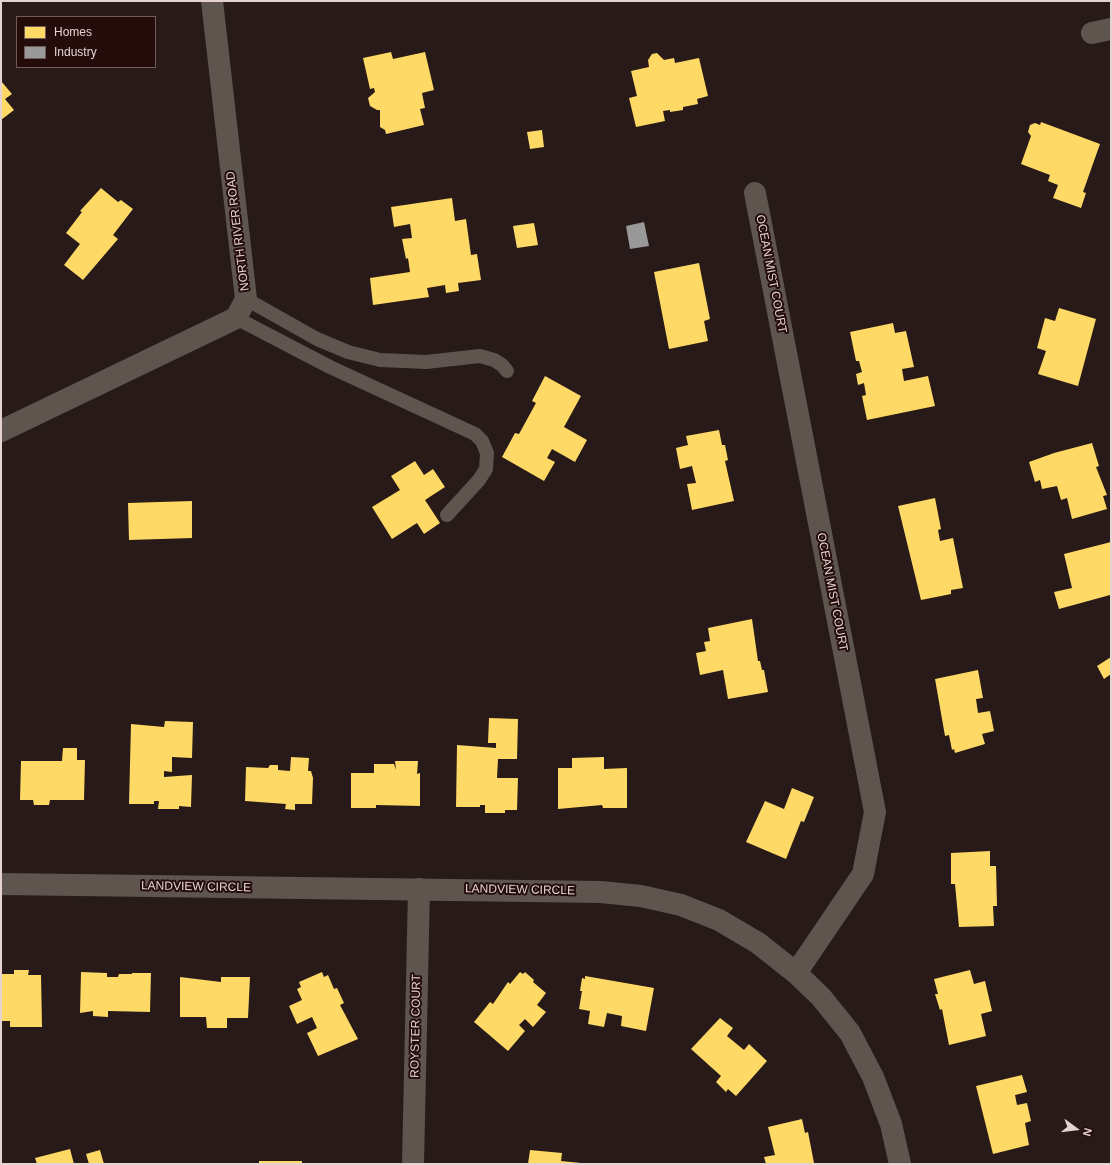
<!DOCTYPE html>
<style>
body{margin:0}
#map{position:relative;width:1112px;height:1165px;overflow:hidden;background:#271a18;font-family:Helvetica,sans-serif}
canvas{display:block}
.frame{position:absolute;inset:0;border:2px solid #e4d3d0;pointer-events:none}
.legend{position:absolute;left:16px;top:16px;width:140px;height:52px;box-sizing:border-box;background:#230c0a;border:1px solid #705c59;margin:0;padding:5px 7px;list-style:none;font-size:12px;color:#e4d3d0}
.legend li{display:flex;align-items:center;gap:8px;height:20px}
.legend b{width:20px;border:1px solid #705c59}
.north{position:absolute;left:1056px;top:1109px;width:40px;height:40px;-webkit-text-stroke:3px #230c0a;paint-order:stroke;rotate:105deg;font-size:11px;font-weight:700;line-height:16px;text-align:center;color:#e4d3d0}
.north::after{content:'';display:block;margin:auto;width:14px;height:18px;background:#e4d3d0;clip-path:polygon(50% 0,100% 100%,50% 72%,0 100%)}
</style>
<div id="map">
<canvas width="1112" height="1165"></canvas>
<div class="frame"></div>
<ul class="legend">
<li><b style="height:11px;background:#ffd966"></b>Homes</li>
<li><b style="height:11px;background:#999"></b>Industry</li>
</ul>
<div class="north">N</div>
</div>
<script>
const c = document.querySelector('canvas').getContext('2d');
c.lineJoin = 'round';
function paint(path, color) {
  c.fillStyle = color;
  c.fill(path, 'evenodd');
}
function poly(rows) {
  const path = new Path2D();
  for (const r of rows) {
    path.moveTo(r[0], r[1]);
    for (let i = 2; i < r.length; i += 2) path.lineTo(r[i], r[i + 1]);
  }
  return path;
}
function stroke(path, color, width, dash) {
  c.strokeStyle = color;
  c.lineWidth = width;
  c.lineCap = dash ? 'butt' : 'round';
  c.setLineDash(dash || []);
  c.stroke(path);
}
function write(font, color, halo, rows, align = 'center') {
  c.font = font + ' Helvetica,sans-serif';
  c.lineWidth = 4;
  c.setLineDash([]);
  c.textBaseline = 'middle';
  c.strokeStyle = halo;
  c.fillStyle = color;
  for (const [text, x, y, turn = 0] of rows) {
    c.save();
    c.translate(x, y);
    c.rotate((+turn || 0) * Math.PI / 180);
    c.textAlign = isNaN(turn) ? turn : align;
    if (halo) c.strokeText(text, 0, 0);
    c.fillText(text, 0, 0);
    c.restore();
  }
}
const homes = poly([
 [391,52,393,59,425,52,434,90,422,93,425,108,420,109,424,125,386,134,385,130,380,127,380,110,377,110,370,106,368,98,375,92,374,88,370,89,363,58],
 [657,53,664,60,674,58,675,63,699,58,708,96,697,99,698,104,683,107,683,110,670,112,670,110,663,111,665,121,636,127,629,98,637,96,631,71,649,67,648,60,652,54],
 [1,81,12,94,5,99,14,110,1,120],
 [1041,122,1100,144,1083,192,1086,193,1081,208,1053,198,1058,185,1048,181,1050,175,1021,164,1031,136,1028,132,1030,125,1035,123,1040,125],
 [542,130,544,147,530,149,527,132],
 [101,188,118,202,121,200,133,209,113,235,118,239,83,280,64,265,80,244,66,233,82,212,80,211],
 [452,198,455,221,466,219,471,255,477,254,481,280,458,283,459,291,446,293,445,285,427,288,429,297,373,305,370,278,410,272,408,258,406,259,402,239,412,238,410,224,394,227,391,207],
 [534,223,538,245,517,248,513,226],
 [699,263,710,319,704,321,708,341,669,349,654,272],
 [1059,308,1096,319,1078,386,1038,374,1046,351,1037,348,1045,318,1055,321],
 [893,323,895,333,906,331,914,367,902,369,904,381,928,376,935,406,867,420,862,396,866,395,864,383,858,385,856,374,862,372,859,361,856,361,850,332],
 [545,376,581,396,564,427,587,440,575,462,552,449,547,458,555,462,544,481,502,457,515,433,519,434,536,403,532,401],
 [719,430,722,445,725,445,728,460,725,461,734,501,692,510,687,484,696,483,692,466,680,469,676,448,688,445,686,436],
 [1092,443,1099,466,1096,467,1107,495,1103,496,1107,509,1072,519,1067,498,1061,500,1057,486,1042,489,1040,480,1035,482,1029,462,1054,453],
 [415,461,424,475,433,469,445,487,425,500,440,523,424,534,417,523,392,539,372,507,400,490,391,476],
 [935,498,941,529,938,530,940,541,953,538,963,588,951,590,951,594,921,600,898,506],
 [192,501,192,538,129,540,128,503],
 [1111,542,1111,598,1110,595,1059,609,1054,592,1072,588,1064,554],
 [752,619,758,661,760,661,762,670,764,670,768,692,728,699,723,670,700,675,696,653,706,651,704,642,710,641,708,628],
 [1111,657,1111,674,1104,679,1097,666],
 [978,670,983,698,976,699,978,713,990,711,994,731,982,734,985,744,955,753,954,749,952,750,949,735,945,736,935,679],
 [489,718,518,719,517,759,498,759,497,778,518,778,517,810,505,810,505,813,485,813,485,805,480,805,480,807,456,807,457,745,496,748,496,743,488,743],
 [165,721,193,722,192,758,172,757,172,772,164,771,164,777,192,775,191,807,179,806,179,809,158,809,159,801,154,801,154,804,129,804,131,724,164,727],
 [63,748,77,748,77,760,85,760,84,800,50,800,49,805,34,805,33,800,20,800,21,761,62,761],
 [291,757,309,758,308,771,311,771,313,778,312,804,295,804,295,810,285,809,286,804,245,801,246,767,268,768,270,765,278,765,278,770,290,771],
 [604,757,604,769,627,768,627,808,603,808,602,805,558,809,558,768,572,768,572,758],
 [395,761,418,761,417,774,420,773,420,806,376,805,376,808,351,808,351,773,374,773,374,764,394,764,396,770],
 [792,788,814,797,804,822,801,821,786,859,746,842,765,801,784,809],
 [990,851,990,866,996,866,997,906,993,906,994,926,959,927,955,884,951,884,951,853],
 [14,970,29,970,28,975,41,975,42,1027,10,1027,10,1021,1,1021,1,974,14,974],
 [970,970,974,984,985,981,992,1011,981,1014,986,1036,949,1045,942,1009,940,1010,935,994,938,994,934,979],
 [81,972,107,973,107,977,118,977,119,974,132,974,132,973,151,973,150,1012,108,1011,108,1017,93,1016,93,1011,80,1013],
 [322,972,324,977,328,975,334,989,337,988,344,1003,340,1005,358,1039,318,1056,307,1033,317,1028,312,1017,297,1024,289,1006,302,1000,297,989,301,987,299,982],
 [520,972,523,974,525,972,534,980,533,982,546,993,537,1005,546,1012,533,1027,525,1019,519,1025,525,1031,508,1051,474,1022,490,1002,493,1004,508,982,510,984],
 [585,976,654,988,646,1031,621,1026,622,1016,607,1013,604,1027,588,1024,590,1011,579,1009,582,991,580,991,582,978,585,979],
 [180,977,221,982,221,977,250,977,248,1018,227,1018,227,1028,207,1028,206,1017,180,1017],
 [720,1018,733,1028,727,1036,744,1050,749,1044,767,1061,736,1096,728,1089,726,1092,716,1082,721,1076,691,1049],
 [1022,1075,1027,1092,1015,1095,1017,1105,1027,1103,1031,1121,1025,1123,1029,1145,993,1154,976,1086],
 [802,1119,805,1133,808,1132,814,1163,766,1164,764,1157,775,1155,768,1127],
 [70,1149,74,1164,37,1164,35,1158],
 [100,1150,104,1164,89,1164,86,1154],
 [530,1150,562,1153,561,1161,581,1163,581,1164,528,1164],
 [259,1161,302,1161,302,1164,259,1164]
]);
const industry = poly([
 [644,222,649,246,630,249,626,226]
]);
const lane = poly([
 [246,299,317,339,348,352,380,360,426,362,480,356,494,360,502,365,507,371],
 [236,318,330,367,475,434,482,441,487,453,486,469,479,480,447,515]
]);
const street = poly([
 [1092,33,1111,29],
 [755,193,875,812,863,874,796,973],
 [1,431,236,318,246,299,212,1],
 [1,884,601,892,641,896,681,905,719,920,758,943,796,973,821,997,850,1033,873,1077,891,1124,900,1164],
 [413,1164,419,889]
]);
const streetNames = [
 ["NORTH RIVER ROAD",238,231,-97],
 ["OCEAN MIST COURT",771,274,79],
 ["OCEAN MIST COURT",832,592,79],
 ["LANDVIEW CIRCLE",196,887,1],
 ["LANDVIEW CIRCLE",520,890,1],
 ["ROYSTER COURT",416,1026,-89]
];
paint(homes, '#ffd966');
paint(industry, '#999');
stroke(lane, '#5e554e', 14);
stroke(street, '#5e554e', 22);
write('12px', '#e4d3d0', '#230c0a', streetNames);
</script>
